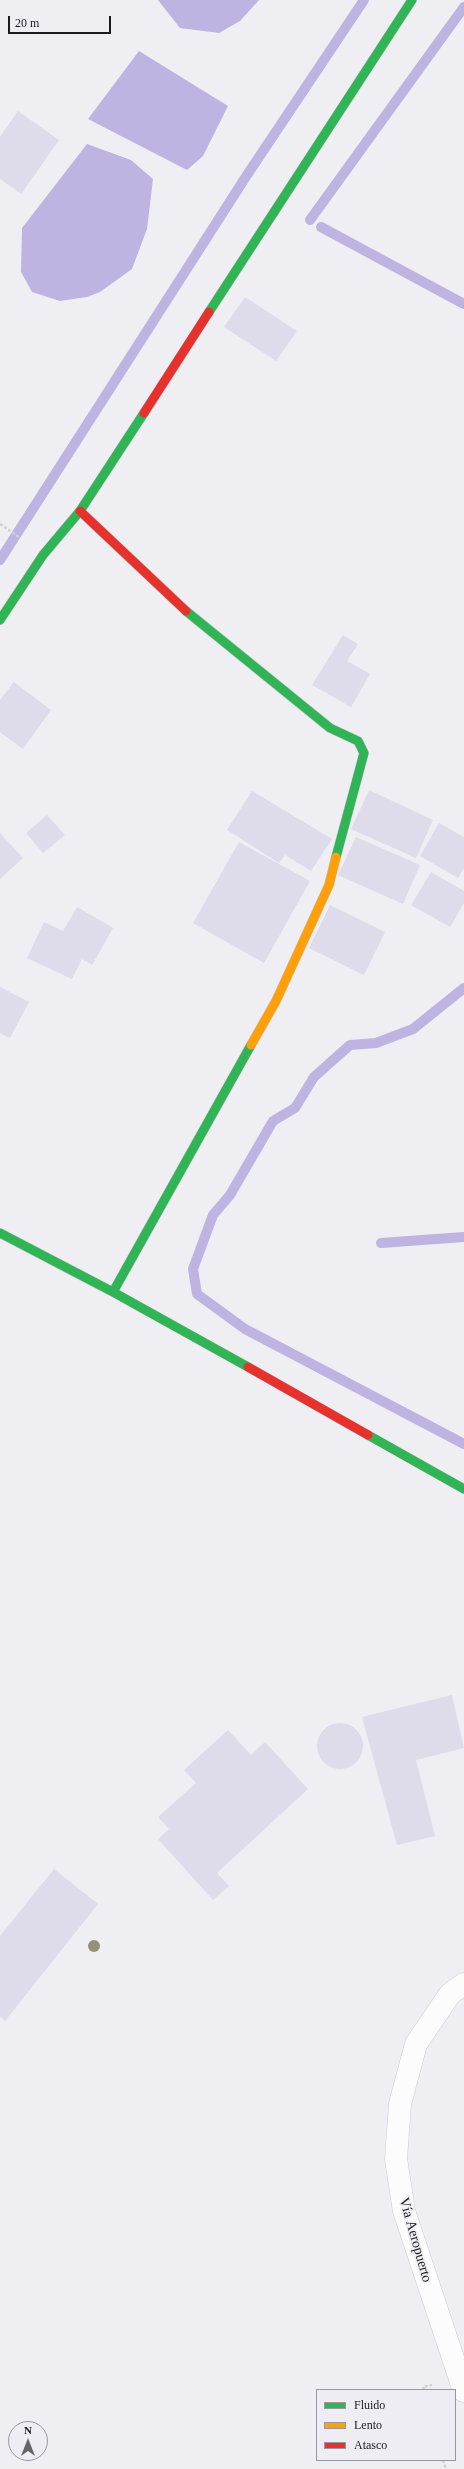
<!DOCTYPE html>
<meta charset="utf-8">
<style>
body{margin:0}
#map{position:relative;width:464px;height:2469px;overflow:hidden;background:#efeef3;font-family:"Times New Roman",serif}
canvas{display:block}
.legend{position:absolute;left:316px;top:2389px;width:140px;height:72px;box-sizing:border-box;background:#eeedf4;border:1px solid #99989e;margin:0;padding:5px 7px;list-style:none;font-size:12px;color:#1a191c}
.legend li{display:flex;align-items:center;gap:8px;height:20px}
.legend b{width:20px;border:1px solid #99989e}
.north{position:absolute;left:8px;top:2421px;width:40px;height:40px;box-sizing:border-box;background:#eeedf4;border:1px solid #99989e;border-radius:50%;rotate:0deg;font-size:11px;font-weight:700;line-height:16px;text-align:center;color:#1a191c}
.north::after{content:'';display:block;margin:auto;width:14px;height:18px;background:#656467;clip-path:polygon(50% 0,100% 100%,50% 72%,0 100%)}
.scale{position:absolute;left:8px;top:16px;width:103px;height:18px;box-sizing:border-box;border:2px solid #1a191c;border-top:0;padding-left:5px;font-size:12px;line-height:14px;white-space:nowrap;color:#1a191c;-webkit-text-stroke:3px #eeedf4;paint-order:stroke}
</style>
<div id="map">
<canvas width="464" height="2469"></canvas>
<ul class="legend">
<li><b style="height:5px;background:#30b455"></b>Fluido</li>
<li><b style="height:5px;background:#ff9f0a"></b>Lento</li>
<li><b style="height:5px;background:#e5322d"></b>Atasco</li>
</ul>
<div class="north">N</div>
<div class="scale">20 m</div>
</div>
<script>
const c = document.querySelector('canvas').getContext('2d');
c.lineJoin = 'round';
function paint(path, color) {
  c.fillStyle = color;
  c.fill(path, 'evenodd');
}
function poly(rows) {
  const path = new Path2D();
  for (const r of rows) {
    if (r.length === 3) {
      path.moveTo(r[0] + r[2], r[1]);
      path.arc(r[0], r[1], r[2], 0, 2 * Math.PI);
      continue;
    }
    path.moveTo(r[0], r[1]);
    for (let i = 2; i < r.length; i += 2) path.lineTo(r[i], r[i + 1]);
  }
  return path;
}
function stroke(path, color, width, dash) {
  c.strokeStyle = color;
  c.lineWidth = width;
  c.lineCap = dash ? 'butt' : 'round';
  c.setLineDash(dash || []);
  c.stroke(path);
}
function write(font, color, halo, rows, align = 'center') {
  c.font = font + ' "Times New Roman",serif';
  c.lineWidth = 3.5;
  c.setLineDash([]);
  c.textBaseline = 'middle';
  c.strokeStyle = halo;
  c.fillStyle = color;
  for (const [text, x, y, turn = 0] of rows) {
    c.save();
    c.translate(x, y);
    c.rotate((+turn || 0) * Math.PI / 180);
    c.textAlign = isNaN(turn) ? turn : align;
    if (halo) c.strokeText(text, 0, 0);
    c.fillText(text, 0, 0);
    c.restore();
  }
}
const water = poly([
 [158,0,259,0,240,21,219,33,180,28],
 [139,51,228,106,203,156,187,170,88,119],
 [87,144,131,160,153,179,147,229,132,269,100,292,87,297,60,301,32,292,21,272,22,228]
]);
const stream = poly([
 [310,220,464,7],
 [321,227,464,304],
 [0,560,247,175,364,0],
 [464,988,413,1029,376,1043,350,1045,314,1077,295,1108,273,1121,230,1195,213,1215,193,1269,197,1294,245,1329,464,1444],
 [381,1243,464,1237]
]);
const building = poly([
 [18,111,59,140,21,194,0,179,0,137],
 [245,297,297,331,276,361,224,327],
 [343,635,358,644,347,661,370,674,351,707,312,685],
 [14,682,51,710,23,749,0,732,0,700],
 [369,790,433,820,416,858,351,829],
 [252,791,332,839,311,871,285,855,279,863,227,830],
 [47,815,65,835,43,853,26,833],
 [439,823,464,837,464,868,458,878,420,856],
 [0,833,23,858,0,879],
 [356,837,420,865,403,904,338,875],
 [239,842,310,881,264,963,193,923],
 [431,872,464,891,464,903,450,927,411,905],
 [330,905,385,932,364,975,309,948],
 [77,907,113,928,92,965,82,959,72,979,27,958,44,922,63,931],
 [0,987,29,1002,10,1038,0,1033],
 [452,1695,464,1748,416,1760,435,1836,397,1845,362,1717],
 [340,1746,23],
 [228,1730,251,1755,265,1742,308,1789,217,1873,229,1886,213,1900,158,1839,169,1829,158,1817,196,1783,184,1770],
 [54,1869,98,1904,5,2021,0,2016,0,1936]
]);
const path = poly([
 [0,524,19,537],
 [424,2390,423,2387,432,2385],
 [443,2460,446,2469]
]);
const street = poly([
 [464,1984,450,1994,416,2044,400,2104,396,2159,404,2211,464,2391]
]);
const fast = poly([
 [209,312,412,0],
 [186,611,330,728,358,741,364,753,336,857],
 [0,620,43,555,80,511,144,413],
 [0,1233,113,1292,248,1367],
 [113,1292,251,1045],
 [368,1435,464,1489]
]);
const slow = poly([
 [251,1045,276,1001,329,885,336,857]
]);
const jam = poly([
 [144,413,209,312],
 [80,511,186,611],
 [248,1367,368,1435]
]);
const trees = [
 [94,1946]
];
const streetNames = [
 ["Vía Aeropuerto",415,2240,74]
];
paint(water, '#bdb4e2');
stroke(stream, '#bdb4e2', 10);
paint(building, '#dedbea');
stroke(street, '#cbcace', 23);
stroke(fast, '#cbcace', 10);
stroke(slow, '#cbcace', 10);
stroke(jam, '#cbcace', 10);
stroke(path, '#d0d0d0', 2.5, [3, 2]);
stroke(street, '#fdfcfd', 22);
stroke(fast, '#30b455', 9);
stroke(slow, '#ff9f0a', 9);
stroke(jam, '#e5322d', 9);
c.fillStyle = '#949276';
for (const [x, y] of trees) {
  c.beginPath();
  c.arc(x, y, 6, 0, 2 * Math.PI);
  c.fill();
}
write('14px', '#1a191c', '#eeedf4', streetNames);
</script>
